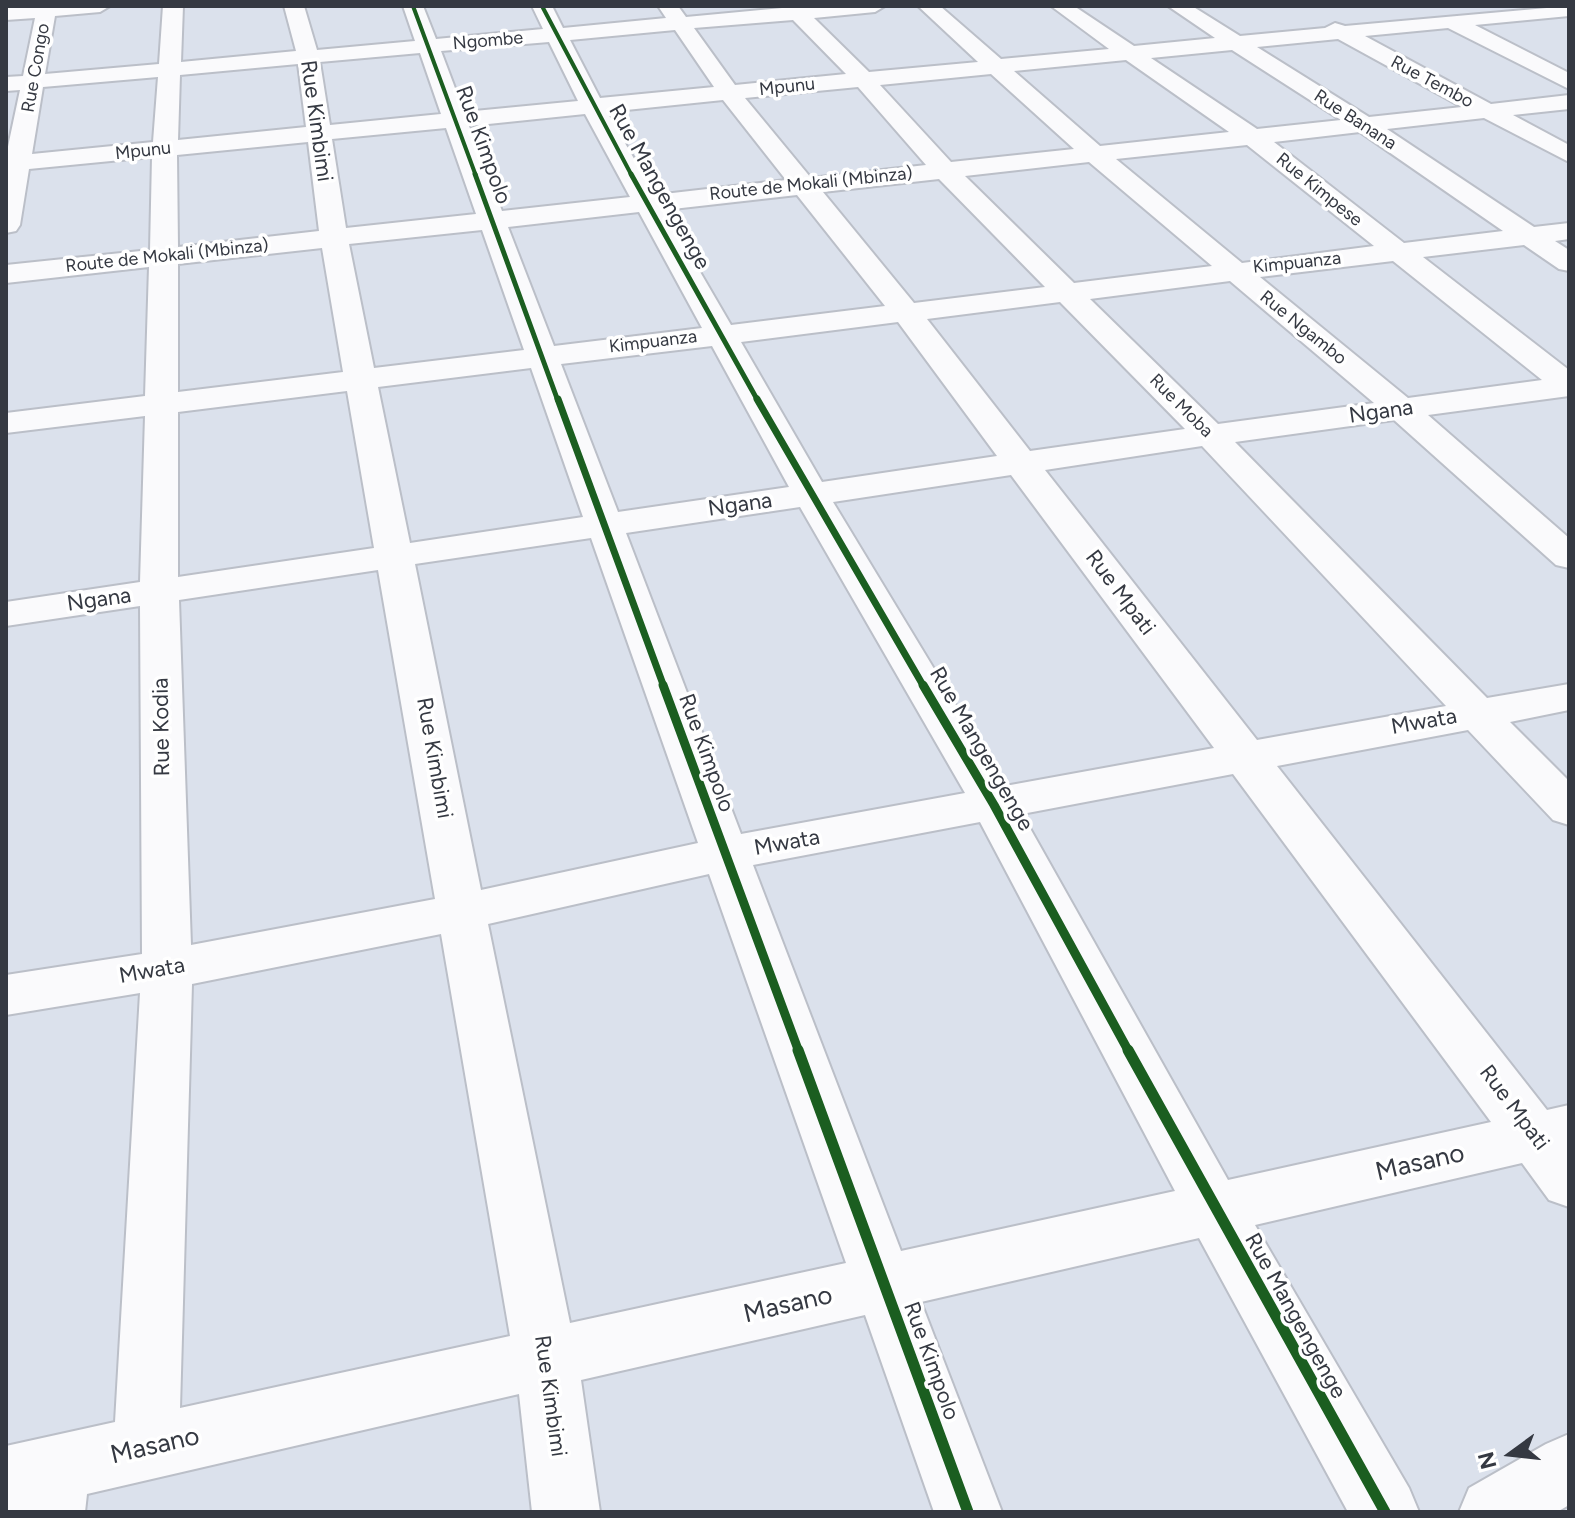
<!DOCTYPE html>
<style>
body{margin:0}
#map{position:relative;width:1575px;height:1518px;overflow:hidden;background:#dbe1ec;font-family:Figtree,sans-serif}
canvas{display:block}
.frame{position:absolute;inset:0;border:8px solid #353942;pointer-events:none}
.north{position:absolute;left:1471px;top:1414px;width:80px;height:80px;-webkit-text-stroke:6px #fff;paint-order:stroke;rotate:255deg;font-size:22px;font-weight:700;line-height:32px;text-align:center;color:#353942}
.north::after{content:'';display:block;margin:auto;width:28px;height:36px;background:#353942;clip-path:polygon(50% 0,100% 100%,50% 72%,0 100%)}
</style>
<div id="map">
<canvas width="1575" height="1518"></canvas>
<div class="frame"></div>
<div class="north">N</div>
</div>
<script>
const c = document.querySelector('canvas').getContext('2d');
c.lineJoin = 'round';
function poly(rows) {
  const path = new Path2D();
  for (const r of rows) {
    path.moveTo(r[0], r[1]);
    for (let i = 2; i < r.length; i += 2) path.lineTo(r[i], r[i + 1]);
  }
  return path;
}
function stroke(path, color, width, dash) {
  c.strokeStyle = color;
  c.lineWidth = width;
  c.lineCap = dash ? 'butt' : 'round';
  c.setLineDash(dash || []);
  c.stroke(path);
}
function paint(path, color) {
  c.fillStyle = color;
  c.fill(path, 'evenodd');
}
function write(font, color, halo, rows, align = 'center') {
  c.font = font + ' Figtree,sans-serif';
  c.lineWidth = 7;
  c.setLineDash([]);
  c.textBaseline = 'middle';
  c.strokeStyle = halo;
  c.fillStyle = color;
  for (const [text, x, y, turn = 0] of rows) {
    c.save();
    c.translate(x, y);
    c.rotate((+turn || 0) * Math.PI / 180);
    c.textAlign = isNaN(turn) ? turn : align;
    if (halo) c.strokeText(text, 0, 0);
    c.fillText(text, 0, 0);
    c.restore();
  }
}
const minor = poly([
 [28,6,110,6,100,12,55,16,45,74,159,64,163,6,183,6,181,62,296,51,284,6,304,6,317,50,415,41,403,6,423,6,436,39,543,29,532,6,552,6,563,28,666,18,658,6,678,6,686,17,782,8,781,6,885,6,875,12,814,18,869,72,978,62,918,6,940,6,1001,59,1109,49,1051,6,1074,6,1134,46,1215,38,1168,6,1192,6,1240,36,1325,28,1335,23,1345,26,1569,6,1569,16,1475,25,1569,73,1569,89,1448,28,1365,36,1491,104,1569,95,1569,109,1513,115,1569,145,1569,162,1484,118,1387,129,1534,227,1569,223,1569,239,1555,241,1569,250,1569,271,1559,269,1524,245,1423,257,1569,370,1569,396,1428,415,1569,538,1569,568,1556,565,1394,420,1235,442,1487,698,1569,684,1569,710,1510,722,1569,781,1569,825,1553,820,1468,730,1277,766,1547,1110,1569,1105,1569,1207,1549,1200,1522,1163,1255,1225,1409,1488,1419,1512,1348,1512,1199,1238,921,1302,1002,1512,934,1512,865,1315,581,1380,600,1512,532,1512,519,1394,87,1494,85,1512,6,1512,6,1446,115,1422,140,993,6,1015,6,975,142,954,140,606,6,626,6,602,140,582,145,416,6,433,6,413,145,396,149,267,6,283,6,265,150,250,152,157,29,169,20,225,16,231,6,233,6,156,20,90,6,91,6,77,23,76,35,18,6,20,6,8,28,6],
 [793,20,846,74,735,85,694,28,793,20],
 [675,30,714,87,600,98,570,40,675,30],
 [1338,39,1462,107,1369,117,1257,47,1338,39],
 [549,42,578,101,464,112,441,51,549,42],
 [1232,50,1341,120,1257,129,1151,58,1232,50],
 [420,53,441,114,330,125,320,62,420,53],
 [1126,60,1229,132,1100,146,1014,71,1126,60],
 [298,64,306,127,178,140,180,75,298,64],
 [991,74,1074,149,951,162,880,85,991,74],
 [158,77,153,142,32,154,43,87,158,77],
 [858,87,926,165,811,178,745,98,858,87],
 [723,100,786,180,655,195,607,112,723,100],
 [585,114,630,197,502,211,469,126,585,114],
 [446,128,476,214,346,228,332,139,446,128],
 [1360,132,1503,231,1404,243,1274,142,1360,132],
 [308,142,319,231,178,247,177,155,308,142],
 [1247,145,1374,246,1242,263,1116,159,1247,145],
 [1089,162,1212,266,1074,283,965,176,1089,162],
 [939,179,1045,287,914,303,823,192,939,179],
 [797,195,885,306,731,325,664,210,797,195],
 [639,212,702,328,554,346,508,227,639,212],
 [482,230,524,350,374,368,349,244,482,230],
 [322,248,343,372,178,392,178,264,322,248],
 [1393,261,1542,380,1408,398,1260,277,1393,261],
 [1230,281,1374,403,1218,424,1090,299,1230,281],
 [1060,302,1185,429,1030,451,927,319,1060,302],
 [898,322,997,456,822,482,741,342,898,322],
 [712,346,789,487,618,512,561,364,712,346],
 [531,368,583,517,410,543,378,387,531,368],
 [347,391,374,548,178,577,178,412,347,391],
 [1202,446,1446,706,1257,740,1045,470,1202,446],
 [1011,475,1214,748,1005,786,833,502,1011,475],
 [800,507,965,793,741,834,626,533,800,507],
 [591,538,698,843,481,890,415,564,591,538],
 [378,570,435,899,191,945,179,600,378,570],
 [1233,774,1491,1122,1228,1180,1022,814,1233,774],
 [980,822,1175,1191,901,1251,753,865,980,822],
 [709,874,846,1263,570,1323,488,924,709,874],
 [441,934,510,1336,180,1408,192,984,441,934],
 [1569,1434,1569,1505,1557,1512,1459,1512,1469,1488,1546,1444,1569,1434]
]);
const cyclewayFar4 = poly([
 [413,6,476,176],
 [542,6,632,176]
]);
const cyclewayFar3 = poly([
 [475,174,558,401],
 [631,174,758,401]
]);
const cyclewayFar2 = poly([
 [558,399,664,687],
 [757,399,924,687]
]);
const cyclewayFar1 = poly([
 [663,685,799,1052],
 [923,685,994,805,1129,1052]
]);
const cycleway = poly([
 [798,1050,968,1512],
 [1128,1050,1385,1512]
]);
const farStreetnames = [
 ["Ngombe",488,41,-5],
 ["Rue Congo",36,68,-80],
 ["Rue Tembo",1432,82,28],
 ["Mpunu",787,87,-6],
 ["Rue Banana",1355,120,33],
 ["Mpunu",143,151,-6],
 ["Route de Mokali (Mbinza)",811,184,-6],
 ["Rue Kimpese",1319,190,39],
 ["Route de Mokali (Mbinza)",167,256,-6],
 ["Kimpuanza",1297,263,-6],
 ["Rue Ngambo",1303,328,39],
 ["Kimpuanza",653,342,-7],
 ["Rue Moba",1181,406,45]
];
const streetNames = [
 ["Rue Kimbimi",316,121,82],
 ["Rue Kimpolo",483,145,70],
 ["Rue Mangengenge",659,187,61],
 ["Ngana",1381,412,-8],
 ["Ngana",740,505,-8],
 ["Rue Mpati",1120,593,53],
 ["Ngana",99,600,-8],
 ["Mwata",1424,722,-10],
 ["Rue Kodia",162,727,-91],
 ["Rue Mangengenge",981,749,60],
 ["Rue Kimpolo",706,753,70],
 ["Rue Kimbimi",434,758,80],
 ["Mwata",787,843,-10],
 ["Mwata",152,971,-10],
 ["Rue Mpati",1514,1108,53],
 ["Rue Mangengenge",1295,1316,61],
 ["Rue Kimpolo",931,1361,70],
 ["Rue Kimbimi",550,1396,82]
];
const nearStreetnames = [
 ["Masano",1420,1163,-13],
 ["Masano",788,1305,-13],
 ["Masano",155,1446,-13]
];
stroke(minor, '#bbbfc8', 4);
paint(minor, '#fafafc');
stroke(cyclewayFar4, '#1b5e20', 4);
stroke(cyclewayFar3, '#1b5e20', 5);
stroke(cyclewayFar2, '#1b5e20', 7);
stroke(cyclewayFar1, '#1b5e20', 9);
stroke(cycleway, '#1b5e20', 11);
write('18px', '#353942', '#fff', farStreetnames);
write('22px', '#353942', '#fff', streetNames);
write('26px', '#353942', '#fff', nearStreetnames);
</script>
